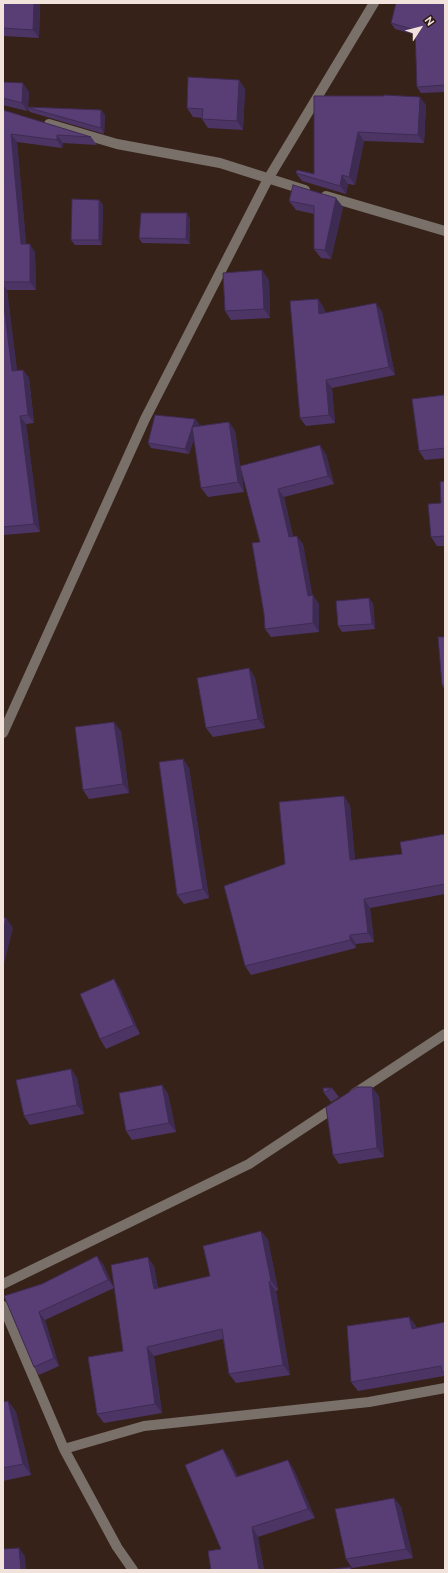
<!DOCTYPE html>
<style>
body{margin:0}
#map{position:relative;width:448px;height:1573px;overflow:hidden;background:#362219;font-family:Ubuntu,sans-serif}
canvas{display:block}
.frame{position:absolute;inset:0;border:4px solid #f1e3dc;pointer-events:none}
.north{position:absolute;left:400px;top:8px;width:40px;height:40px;-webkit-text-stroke:3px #2b180f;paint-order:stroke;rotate:54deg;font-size:11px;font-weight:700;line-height:16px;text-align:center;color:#f1e3dc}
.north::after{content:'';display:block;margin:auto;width:14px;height:18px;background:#f1e3dc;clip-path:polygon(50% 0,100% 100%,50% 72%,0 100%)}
</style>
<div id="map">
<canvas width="448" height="1573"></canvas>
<div class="frame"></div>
<div class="north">N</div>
</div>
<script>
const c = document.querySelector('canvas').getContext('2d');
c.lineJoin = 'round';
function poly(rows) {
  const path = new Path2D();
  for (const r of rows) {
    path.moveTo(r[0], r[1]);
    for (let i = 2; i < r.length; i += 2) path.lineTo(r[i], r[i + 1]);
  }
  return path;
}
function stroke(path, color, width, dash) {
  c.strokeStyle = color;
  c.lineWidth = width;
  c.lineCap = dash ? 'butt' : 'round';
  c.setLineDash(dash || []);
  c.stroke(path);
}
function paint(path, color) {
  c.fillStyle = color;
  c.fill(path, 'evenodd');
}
const minor = poly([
 [49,124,117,144,220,163,305,190],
 [326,196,445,231],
 [3,733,145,419,268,179,374,3],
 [354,1094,445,1034],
 [3,1284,249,1164,338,1105],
 [3,1306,64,1449,117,1547,133,1570],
 [64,1449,144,1426,369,1402,445,1388]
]);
const wall = poly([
 [3,3,40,3,39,38,3,36],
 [445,3,445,92,421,93,417,87,416,35,395,29,391,23],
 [239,80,245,89,243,130,208,128,202,119,202,118,193,117,187,108],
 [3,82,29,92,28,107,101,110,105,115,104,134,30,112,28,109,27,111,3,105],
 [314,96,426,105,424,143,364,141,355,185,348,184,346,194,302,181,296,173,314,174],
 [3,110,91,137,97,145,63,143,62,148,17,142,26,244,35,252,36,290,7,290,17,371,23,370,29,378,34,423,26,424,40,532,3,535],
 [99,200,103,205,102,245,75,245,71,240],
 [289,201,343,207,331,259,321,258,314,249,314,214,296,210],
 [190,219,190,244,142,243,139,238],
 [269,280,270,318,231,320,225,311],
 [318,299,324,308,325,313,376,303,382,312,395,375,332,388,335,423,306,426,300,418],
 [445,397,445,458,425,460,419,451],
 [195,419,199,424,198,426,229,422,235,431,240,466,326,454,334,484,284,497,293,536,303,544,312,595,319,604,319,632,271,637,265,629,260,542,241,469,244,492,208,497,201,488,194,439,189,454,151,448,148,443],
 [445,481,445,546,437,546,431,537,441,503],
 [373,603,375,629,342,632,338,626],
 [445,637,445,690,442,685],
 [249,668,255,678,265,728,213,737,206,728],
 [121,731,129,793,89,799,83,790],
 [183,759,189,768,209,898,184,904,177,895],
 [350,805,355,860,402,854,445,834,445,894,370,908,374,942,356,944,356,948,251,975,245,966,285,864],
 [114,979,120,989,140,1034,106,1049,100,1039],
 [71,1069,77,1078,84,1114,30,1125,24,1116],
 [162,1085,168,1094,176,1132,132,1140,126,1131],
 [332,1088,339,1097,331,1102,324,1093],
 [379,1096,384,1157,339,1164,333,1155],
 [261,1231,268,1240,278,1290,276,1291,290,1375,236,1383,229,1374,223,1339,154,1356,162,1413,104,1423,97,1414,123,1351,154,1266,158,1288,210,1276],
 [103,1264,114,1288,45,1320,59,1366,39,1375,34,1367,4,1296],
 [409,1317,416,1326,416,1328,445,1322,445,1377,444,1376,358,1391,351,1382],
 [8,1401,16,1412,31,1475,3,1481,3,1402],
 [229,1458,238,1477,294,1470,315,1518,258,1537,264,1570,211,1570,221,1549],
 [394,1498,401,1507,413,1558,352,1568,346,1559]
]);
const shadedWall = poly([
 [34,3,40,3,39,38,33,30],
 [239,80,245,89,243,130,237,121],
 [23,83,29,92,28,107,26,107,28,109,27,111,22,103],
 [420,97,426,105,424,143,418,135],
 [101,110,105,115,104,134,101,128],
 [358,132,364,141,355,185,349,177],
 [11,134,17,142,27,252,21,244],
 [57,135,63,143,62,148,57,140],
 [342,175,348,184,346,194,340,186],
 [336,198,343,207,331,259,325,250],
 [99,200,103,205,102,245,99,240],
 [187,213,190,219,190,244,186,239],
 [30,244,35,252,36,290,30,282],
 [262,270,269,280,270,318,264,309],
 [3,285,7,290,18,379,12,371,3,298],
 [318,299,324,308,325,323,319,314],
 [376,303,382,312,395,375,389,367],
 [23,370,29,378,34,423,28,415],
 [326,380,332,388,335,423,329,415],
 [20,416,26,424,40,532,34,524],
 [195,419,199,424,189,454,185,449],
 [229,422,235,431,244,492,238,482],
 [320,445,326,454,334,484,328,476],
 [278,489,284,497,295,545,289,537],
 [297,536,303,544,313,597,313,595,319,604,319,632,313,623],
 [369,598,373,603,375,629,372,624],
 [249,668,255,678,265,728,258,719],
 [114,722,121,731,129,793,123,784],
 [183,759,189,768,209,898,203,889],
 [344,796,350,805,356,869,350,860],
 [364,899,370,908,374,942,368,933],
 [6,918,13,928,4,964,3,963,3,932],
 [350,935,356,944,356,948,350,940],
 [114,979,120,989,140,1034,134,1025],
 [71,1069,77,1078,84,1114,77,1105],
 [162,1085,168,1094,176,1132,169,1123],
 [372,1087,379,1096,384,1157,377,1148],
 [261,1231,268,1240,278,1290,271,1281],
 [97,1256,103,1264,114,1288,108,1280],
 [148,1257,154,1266,160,1298,154,1289],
 [269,1282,276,1291,290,1375,283,1365],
 [39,1312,45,1320,59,1366,54,1358],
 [409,1317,416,1326,418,1338,412,1329],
 [147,1347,154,1356,162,1413,155,1404],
 [8,1401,16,1412,31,1475,23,1464],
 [223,1449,229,1458,242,1486,236,1477],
 [288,1460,294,1470,315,1518,308,1509],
 [394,1498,401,1507,413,1558,406,1549],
 [252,1527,258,1537,264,1570,259,1570],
 [19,1548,25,1556,26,1570,21,1570]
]);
const building = poly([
 [3,3,34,3,33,30,3,28,3,3],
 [396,3,445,3,445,85,417,87,415,30,391,23,396,3],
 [188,77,239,80,237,121,202,119,203,109,187,108,188,77],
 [3,82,23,83,22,103,3,98,3,82],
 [384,95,420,97,418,135,358,132,349,177,342,175,340,186,296,173,297,170,314,174,314,96,384,96,384,95],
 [26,107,101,110,101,128,26,107],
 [3,110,91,137,57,135,57,140,11,134,21,244,30,244,30,282,3,282,3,110],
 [293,185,336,198,325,250,314,249,314,206,289,201,293,185],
 [72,199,99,200,99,240,71,240,72,199],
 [141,213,187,213,186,239,139,238,141,213],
 [262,270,264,309,225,311,223,273,262,270],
 [3,298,12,371,23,370,28,415,20,416,34,524,3,527,3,298],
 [318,299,319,314,376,303,389,367,326,380,329,415,300,418,290,301,318,299],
 [444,395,445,404,445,448,419,451,412,399,444,395],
 [155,415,195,419,185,449,148,443,155,415],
 [229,422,238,482,201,488,192,427,229,422],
 [320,445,328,476,278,489,289,537,297,536,308,596,313,595,313,623,265,629,264,614,252,543,260,542,240,466,320,445],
 [445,481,445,536,431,537,428,504,441,503,440,482,445,481],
 [369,598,372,624,338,626,336,601,369,598],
 [438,637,445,637,445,685,442,685,438,637],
 [249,668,258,719,206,728,197,678,249,668],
 [114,722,123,784,83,790,75,727,114,722],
 [183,759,203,889,177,895,159,762,183,759],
 [344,796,350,860,402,854,400,842,445,834,445,884,364,899,368,933,350,935,350,940,245,966,224,886,285,864,279,802,344,796],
 [3,918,6,918,3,932,3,918],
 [114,979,134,1025,100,1039,80,994,114,979],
 [71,1069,77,1105,24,1116,16,1080,71,1069],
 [162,1085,169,1123,126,1131,119,1093,162,1085],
 [357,1087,372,1087,377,1148,333,1155,326,1107,357,1087],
 [323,1088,332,1088,324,1093,323,1088],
 [261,1231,271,1281,269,1282,283,1365,229,1374,222,1329,147,1347,155,1404,97,1414,88,1357,123,1351,111,1265,148,1257,154,1289,210,1276,203,1246,261,1231],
 [97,1256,108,1280,39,1312,54,1358,34,1367,4,1296,42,1284,97,1256],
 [409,1317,412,1329,445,1322,445,1372,442,1372,441,1366,351,1382,347,1326,409,1317],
 [8,1401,23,1464,3,1468,3,1402,8,1401],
 [223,1449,236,1477,288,1460,308,1509,252,1527,259,1570,211,1570,208,1551,221,1549,185,1465,223,1449],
 [394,1498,406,1549,346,1559,335,1509,394,1498],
 [19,1548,21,1570,3,1570,3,1549,19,1548],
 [351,1567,351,1570,325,1570,351,1567]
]);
stroke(minor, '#797069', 10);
paint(wall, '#4c3565');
paint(shadedWall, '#3e2b52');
paint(building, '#583e75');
stroke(building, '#3e2b52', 1);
</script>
